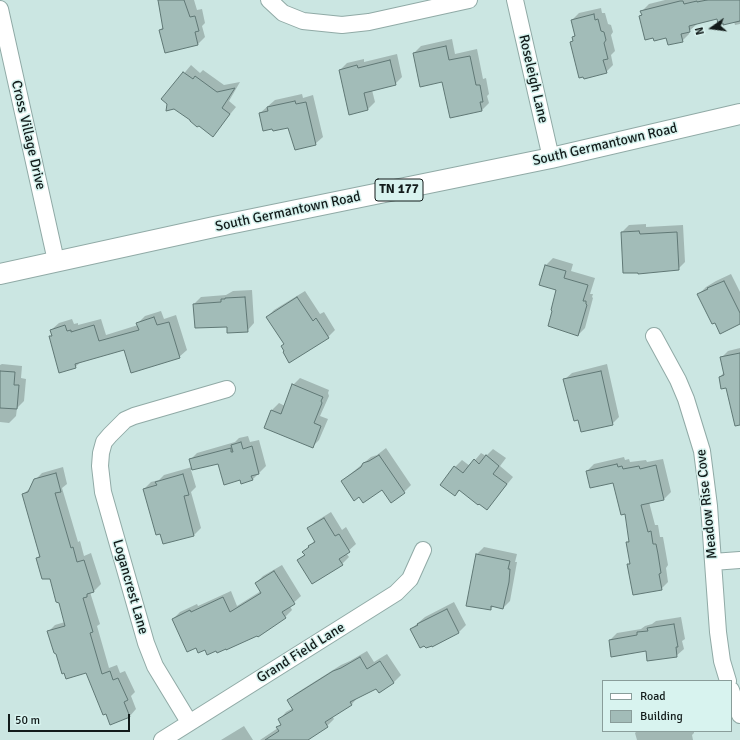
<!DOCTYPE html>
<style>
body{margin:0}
#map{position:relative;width:740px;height:740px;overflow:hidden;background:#cbe6e2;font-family:Signika,sans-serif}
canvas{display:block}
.legend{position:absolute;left:602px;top:680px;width:130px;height:52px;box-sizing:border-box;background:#d8f3ef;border:1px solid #899d9a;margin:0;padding:5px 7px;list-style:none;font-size:12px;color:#121b1a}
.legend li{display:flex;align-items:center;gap:8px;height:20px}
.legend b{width:20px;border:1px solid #899d9a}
.north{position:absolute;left:692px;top:8px;width:40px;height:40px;-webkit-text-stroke:3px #d8f3ef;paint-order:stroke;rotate:256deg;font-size:11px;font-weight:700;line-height:16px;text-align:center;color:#121b1a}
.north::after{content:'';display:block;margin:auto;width:14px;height:18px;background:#121b1a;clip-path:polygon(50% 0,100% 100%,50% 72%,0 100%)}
.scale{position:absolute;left:8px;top:714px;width:122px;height:18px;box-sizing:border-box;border:2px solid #121b1a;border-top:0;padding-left:5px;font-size:12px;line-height:14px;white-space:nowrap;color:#121b1a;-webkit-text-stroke:3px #d8f3ef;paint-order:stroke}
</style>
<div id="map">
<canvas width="740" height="740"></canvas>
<ul class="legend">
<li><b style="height:5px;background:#fff"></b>Road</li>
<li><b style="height:11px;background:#a2bcb8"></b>Building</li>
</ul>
<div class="north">N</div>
<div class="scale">50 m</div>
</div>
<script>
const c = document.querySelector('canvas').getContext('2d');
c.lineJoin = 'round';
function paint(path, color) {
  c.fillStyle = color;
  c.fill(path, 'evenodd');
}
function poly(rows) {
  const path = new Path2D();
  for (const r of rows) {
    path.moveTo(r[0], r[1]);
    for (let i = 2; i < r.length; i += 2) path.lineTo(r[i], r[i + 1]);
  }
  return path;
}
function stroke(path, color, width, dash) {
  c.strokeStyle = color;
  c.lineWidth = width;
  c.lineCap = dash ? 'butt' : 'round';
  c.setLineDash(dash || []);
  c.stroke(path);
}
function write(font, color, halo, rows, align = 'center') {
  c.font = font + ' Signika,sans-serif';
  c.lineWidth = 3;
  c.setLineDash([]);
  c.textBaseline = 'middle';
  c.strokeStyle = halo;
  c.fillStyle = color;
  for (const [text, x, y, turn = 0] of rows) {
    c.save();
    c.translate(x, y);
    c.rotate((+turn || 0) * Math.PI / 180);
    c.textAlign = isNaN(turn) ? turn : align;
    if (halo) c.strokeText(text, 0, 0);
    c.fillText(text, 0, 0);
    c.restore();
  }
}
const shadow = poly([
 [159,0,194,0,197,10,202,9,205,23,202,26,205,37,198,44,165,52,160,30,164,26],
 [665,0,740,0,740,24,735,25,734,21,718,18,696,23,697,24,689,31,689,34,682,41,667,36,641,16,642,14,642,11,649,4],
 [601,8,602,13,605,13,608,24,611,25,613,32,611,35,615,51,611,55,613,65,606,72,571,42,574,40,573,37,575,35,572,20,579,13],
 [452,39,455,54,477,49,483,79,486,78,489,94,487,96,489,103,482,110,443,81,414,53,421,46],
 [397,54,402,77,395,84,372,90,375,102,368,109,340,70,347,63,364,59,364,62],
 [191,65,200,73,203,70,224,85,240,82,229,101,236,107,213,135,163,99],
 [302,94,303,98,313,95,323,137,315,144,289,126,260,113,275,100],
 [646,224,646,227,683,225,685,262,678,269,622,232,629,225],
 [553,258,573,264,571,271,595,278,590,294,593,294,592,297,593,298,585,328,578,335,557,290,540,284,546,265],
 [731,274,740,292,740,323,715,321,699,294,706,287,716,281],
 [252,290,254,323,247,331,228,326,194,304,201,297,226,295,233,291],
 [305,291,320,314,324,312,335,330,328,337,267,317,274,310],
 [161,311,164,319,176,315,187,350,179,357,125,348,82,361,75,367,50,337,53,334,51,330,59,323,72,319,74,324,78,323,78,325,101,319,106,335,138,325,138,323,145,316],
 [740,348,740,419,727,387,720,377,724,372,721,358,728,351],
 [2,364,22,366,21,378,26,379,24,401,17,408,16,416,9,423,0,422,0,365],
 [607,364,619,417,612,424,564,380,572,373],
 [300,378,329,390,328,393,329,396,320,416,328,419,319,440,312,447,265,427,272,410,279,403,285,406,293,385],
 [248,436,250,442,259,440,266,466,252,480,218,463,191,470,196,487,191,492,201,528,194,535,164,543,144,489,151,482,159,480,164,475,192,467,190,460,197,453,235,442,239,438],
 [386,448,411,485,404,492,382,489,359,496,342,481,371,457,377,455],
 [493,449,506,458,500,466,513,477,487,509,460,490,455,495,455,467,462,460,470,466,481,453,486,456],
 [624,457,625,460,629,459,630,462,646,460,647,462,663,459,671,492,664,499,649,502,655,525,658,525,660,537,663,537,668,565,666,568,668,582,661,589,628,565,631,562,627,542,630,540,625,513,614,482,587,471,594,464],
 [63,467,67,484,62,488,78,542,80,541,84,556,91,553,101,584,94,591,90,592,100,624,97,626,109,668,117,665,120,673,125,671,135,692,131,696,136,709,129,717,48,632,55,625,65,622,60,602,50,578,37,558,40,555,23,494,32,487,35,480,42,473],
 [331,512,342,530,346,527,356,544,346,553,349,557,342,564,298,560,305,554,304,552,315,540,308,529,315,522],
 [484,547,517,554,515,562,517,562,510,601,503,608,494,606,490,609,468,605,477,554],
 [282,565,301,596,290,606,292,610,285,617,217,650,196,646,173,619,180,612,197,604,198,606,231,591,237,606,261,591,256,583,263,576],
 [454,602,466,625,459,632,433,646,411,629,425,617],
 [681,617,685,639,682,641,684,649,676,656,646,650,610,640,617,633,641,629,645,626,652,624,656,621],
 [367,651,374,662,387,654,401,675,394,682,379,691,377,687,359,696,352,704,332,716,334,719,327,726,306,740,260,740,278,728,278,727,281,724,279,720,286,712,293,708,288,701,295,694,341,665,350,661],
 [244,726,253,740,221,740],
 [637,731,694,731,694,733,692,735,693,740,637,740,635,733]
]);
const building = poly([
 [158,0,184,0,190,17,195,16,199,31,195,32,198,45,165,53,159,30,163,29,158,0],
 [707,0,740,0,740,21,723,25,723,23,718,24,717,19,689,26,690,32,681,34,683,42,668,45,666,38,654,41,653,38,645,40,639,16,642,15,640,11,680,1,683,1,684,4,697,1,697,2,707,0],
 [594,14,595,20,598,19,601,31,604,32,606,40,604,43,608,59,603,60,607,73,584,79,583,77,579,78,570,42,573,41,572,37,575,36,571,20,594,14],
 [446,46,449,60,470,56,476,85,480,85,483,102,480,102,482,111,450,118,442,82,420,87,413,53,446,46],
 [390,60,396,85,364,93,368,110,349,115,339,70,357,65,358,68,390,60],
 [183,72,193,79,195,76,217,92,235,88,222,108,230,114,213,137,199,126,197,127,190,121,190,120,174,109,166,111,167,104,161,99,183,72],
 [295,101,296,104,306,102,316,145,295,150,288,128,273,131,272,129,263,131,259,113,268,111,267,107,295,101],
 [639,231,640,234,677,232,679,270,638,274,638,273,623,273,621,232,639,231],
 [545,265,566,271,564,278,588,285,583,301,586,301,586,304,587,305,578,336,548,326,552,311,551,310,556,290,539,285,545,265],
 [724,281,740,313,740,324,720,334,715,323,712,324,697,294,708,289,707,288,724,281],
 [245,297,248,332,227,333,227,327,195,328,193,304,221,302,221,299,225,299,225,298,245,297],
 [297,297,313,321,316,318,329,338,289,363,283,352,284,351,281,346,284,344,266,317,297,297],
 [154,317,157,325,169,322,180,358,131,373,124,350,75,364,76,368,59,373,49,336,52,336,50,330,65,325,67,331,71,330,71,332,94,325,99,341,139,330,136,323,154,317],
 [740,353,740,425,735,426,726,388,721,389,719,377,724,375,720,357,740,353],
 [0,371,15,372,14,385,19,385,17,409,0,408,0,371],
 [601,371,613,425,581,432,578,420,574,421,563,379,601,371],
 [292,384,323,397,321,401,322,403,314,423,321,426,313,448,264,428,271,410,281,414,292,384],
 [241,442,243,449,252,446,259,474,251,476,253,480,241,484,240,480,224,485,218,464,192,470,189,459,231,448,231,452,233,452,231,445,241,442],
 [379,455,405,493,391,503,382,490,363,503,359,497,354,501,341,481,361,467,363,463,369,461,379,455],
 [486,455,499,466,493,474,507,484,487,510,479,504,478,505,459,490,455,496,440,485,454,466,463,473,474,459,479,464,486,455],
 [617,464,618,467,622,466,623,469,639,466,640,469,656,465,664,500,641,505,648,532,651,531,653,544,656,544,658,554,661,573,659,574,662,590,633,595,627,564,630,564,626,542,629,542,625,514,621,515,613,483,590,488,586,471,617,464],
 [56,473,61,492,55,493,71,548,73,547,77,562,84,560,94,592,87,594,87,597,83,598,93,632,90,633,102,674,110,671,113,680,118,678,128,700,124,702,130,717,110,725,106,714,103,715,86,673,66,679,64,673,62,674,56,654,54,653,47,631,65,626,59,603,56,602,50,579,42,579,36,558,40,557,22,494,28,492,34,479,56,473],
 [183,474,189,495,184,496,194,536,163,544,160,534,156,535,143,489,157,485,155,482,183,474],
 [324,518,335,536,339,534,350,552,339,559,343,565,312,584,297,560,305,555,302,552,309,547,308,546,315,542,307,528,324,518],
 [476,554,510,561,508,569,510,569,509,582,503,609,491,606,491,610,466,606,476,554],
 [274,571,295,604,282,612,286,618,258,637,257,636,226,650,226,649,217,653,216,651,207,655,205,650,198,653,196,648,187,652,172,619,190,610,191,612,223,597,230,612,261,593,255,583,274,571],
 [447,609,459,633,432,647,432,646,426,648,424,646,420,648,410,629,418,625,417,624,447,609],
 [674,624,678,647,676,647,677,657,647,661,646,651,611,657,609,640,637,635,637,632,648,631,647,628,674,624],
 [360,657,367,669,380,661,394,683,379,693,376,689,350,702,352,705,325,722,328,727,308,740,265,740,279,731,276,727,281,725,278,719,293,710,287,700,333,671,341,668,360,657]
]);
const minor = poly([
 [269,0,283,13,303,21,342,25,369,22,469,0],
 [515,0,551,158],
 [0,9,56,261],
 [654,336,678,380,686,399,702,451,709,506,718,632,722,661,728,681],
 [713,562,740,560],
 [731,690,740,715],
 [189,722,155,666,146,643,103,492,100,466,101,453,104,442,110,435,125,420,134,416,227,389],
 [162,740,396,593,410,579,423,550]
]);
const major = poly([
 [0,274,214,227,551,158,740,114]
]);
const shields = [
 [399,190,48]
];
const shieldNames = [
 ["TN 177",399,190]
];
const streetNames = [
 ["Roseleigh Lane",533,79,77],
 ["Cross Village Drive",28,135,77],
 ["South Germantown Road",605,145,-13],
 ["South Germantown Road",288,212,-12],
 ["Meadow Rise Cove",707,504,-96],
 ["Logancrest Lane",130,587,74],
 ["Grand Field Lane",301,653,-32]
];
paint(shadow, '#0003');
paint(building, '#a2bcb8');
stroke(building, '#607875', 1);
stroke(minor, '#90aaa6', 18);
stroke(major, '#90aaa6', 22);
stroke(minor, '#fff', 16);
stroke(major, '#fff', 20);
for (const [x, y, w] of shields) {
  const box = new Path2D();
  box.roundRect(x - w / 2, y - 11, w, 22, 3);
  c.fillStyle = '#d8f3ef';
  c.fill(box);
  stroke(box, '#121b1a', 1);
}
write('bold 13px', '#121b1a', null, shieldNames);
write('14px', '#121b1a', '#d8f3ef', streetNames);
</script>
